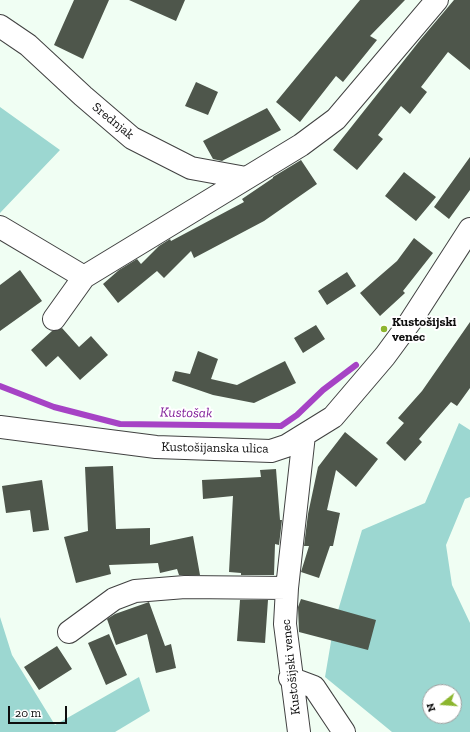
<!DOCTYPE html>
<meta charset="utf-8">
<style>
body{margin:0}
#map{position:relative;width:470px;height:732px;overflow:hidden;background:#f0fef3;font-family:"Zilla Slab",serif}
canvas{display:block}
.north{position:absolute;left:422px;top:684px;width:40px;height:40px;box-sizing:border-box;background:#fff;border:1px solid #9f9f9f;border-radius:50%;rotate:253deg;font-size:11px;font-weight:700;line-height:16px;text-align:center;color:#0e0e0e}
.north::after{content:'';display:block;margin:auto;width:14px;height:18px;background:#8cb62e;clip-path:polygon(50% 0,100% 100%,50% 72%,0 100%)}
.scale{position:absolute;left:8px;top:706px;width:59px;height:18px;box-sizing:border-box;border:2px solid #0e0e0e;border-top:0;padding-left:5px;font-size:12px;line-height:14px;white-space:nowrap;color:#0e0e0e;-webkit-text-stroke:3px #fff;paint-order:stroke}
</style>
<div id="map">
<canvas width="470" height="732"></canvas>
<div class="north">N</div>
<div class="scale">20 m</div>
</div>
<script>
const c = document.querySelector('canvas').getContext('2d');
c.lineJoin = 'round';
function paint(path, color) {
  c.fillStyle = color;
  c.fill(path, 'evenodd');
}
function poly(rows) {
  const path = new Path2D();
  for (const r of rows) {
    path.moveTo(r[0], r[1]);
    for (let i = 2; i < r.length; i += 2) path.lineTo(r[i], r[i + 1]);
  }
  return path;
}
function stroke(path, color, width, dash) {
  c.strokeStyle = color;
  c.lineWidth = width;
  c.lineCap = dash ? 'butt' : 'round';
  c.setLineDash(dash || []);
  c.stroke(path);
}
function write(font, color, halo, rows, align = 'center') {
  c.font = font + ' "Zilla Slab",serif';
  c.lineWidth = 4;
  c.setLineDash([]);
  c.textBaseline = 'middle';
  c.strokeStyle = halo;
  c.fillStyle = color;
  for (const [text, x, y, turn = 0] of rows) {
    c.save();
    c.translate(x, y);
    c.rotate((+turn || 0) * Math.PI / 180);
    c.textAlign = isNaN(turn) ? turn : align;
    if (halo) c.strokeText(text, 0, 0);
    c.fillText(text, 0, 0);
    c.restore();
  }
}
const forest = poly([
 [0,107,60,150,0,213],
 [459,423,470,430,470,497,465,499,446,545,452,585,470,623,470,732,392,732,325,677,334,624,362,530,425,503],
 [430,692,454,692,454,716,430,716],
 [0,617,12,655,55,725,139,677,150,711,115,732,0,732]
]);
const stream = poly([
 [0,386,54,407,120,424,281,426,297,415,323,390,356,365]
]);
const building = poly([
 [74,0,109,0,83,59,54,45],
 [129,0,185,0,176,21],
 [360,0,405,0,370,36,377,40,343,82,336,76,300,122,276,102],
 [454,0,470,0,470,70,448,52,421,87,427,92,410,114,401,106,378,135,383,139,357,170,333,150,421,39],
 [196,82,218,92,208,115,185,106],
 [267,108,281,130,222,161,213,159,203,141],
 [470,157,470,190,449,219,434,207],
 [301,160,317,184,264,221,194,258,191,251,164,278,157,271,118,303,103,284,119,270,137,259,141,264,159,246,170,239,171,241,244,202,242,199,273,178,273,177],
 [404,172,436,197,416,221,385,196],
 [414,238,433,253,403,291,405,293,380,316,360,293,397,261],
 [20,270,42,301,0,331,0,285],
 [347,272,356,286,327,305,318,291],
 [470,322,470,388,457,406,451,402,419,439,422,442,405,461,386,443,404,423,398,418,422,391],
 [316,325,325,339,303,353,294,338],
 [62,328,79,347,91,336,108,355,80,380,58,356,46,367,31,350,52,331],
 [198,351,218,359,211,379,237,385,285,361,296,383,254,403,213,395,172,381,175,371,190,374],
 [345,432,378,459,356,487,336,470,327,510,340,513,333,546,330,546,319,578,301,572,309,546,304,546,308,514,318,467],
 [113,466,116,529,150,528,150,545,193,536,200,575,179,575,177,569,160,573,158,563,109,565,111,574,76,583,64,537,88,531,85,467],
 [276,469,280,520,282,520,279,545,275,544,274,575,241,575,241,573,229,572,233,496,203,499,202,480,261,477,260,470],
 [42,480,49,530,33,532,30,510,6,513,2,486],
 [301,599,376,620,368,650,299,632,298,607],
 [240,600,268,600,265,643,237,641],
 [149,602,165,646,171,644,176,668,156,673,147,634,116,645,107,619,115,614],
 [109,634,127,675,106,685,88,643],
 [57,646,72,669,39,690,24,667]
]);
const minor = poly([
 [0,26,28,45,83,96,132,138,191,168,246,178],
 [0,227,84,277],
 [54,319,84,277,301,145,336,119,437,0],
 [0,427,156,447,271,451,286,446,333,417,385,356,410,322,470,229],
 [69,632,114,599,135,591,185,587,287,588],
 [290,678,314,687,344,732],
 [299,732,285,624,287,588,304,435]
]);
const markers = [
 [384,329,4,"#8cb62e"]
];
const streetNames = [
 ["Srednjak",113,121,39],
 ["Kustošijanska ulica",215,448,1],
 ["Kustošijski venec",291,667,-96]
];
const poiNames = [
 ["Kustošijski",392,322],
 ["venec",392,337]
];
const waterNames = [
 ["Kustošak",186,413,1]
];
paint(forest, '#9cd7d1');
stroke(stream, '#a643c5', 6);
paint(building, '#4e564b');
stroke(minor, '#414141', 24);
stroke(minor, '#fff', 22);
for (const [x, y, r, color] of markers) {
  const dot = new Path2D();
  dot.arc(x, y, r, 0, 2 * Math.PI);
  c.fillStyle = color;
  c.fill(dot);
  stroke(dot, '#fff', 1.5);
}
write('13px', '#0e0e0e', '#fff', streetNames);
write('bold 13px', '#0e0e0e', '#fff', poiNames, 'left');
write('italic 14px', '#801e99', '#fff', waterNames);
</script>
